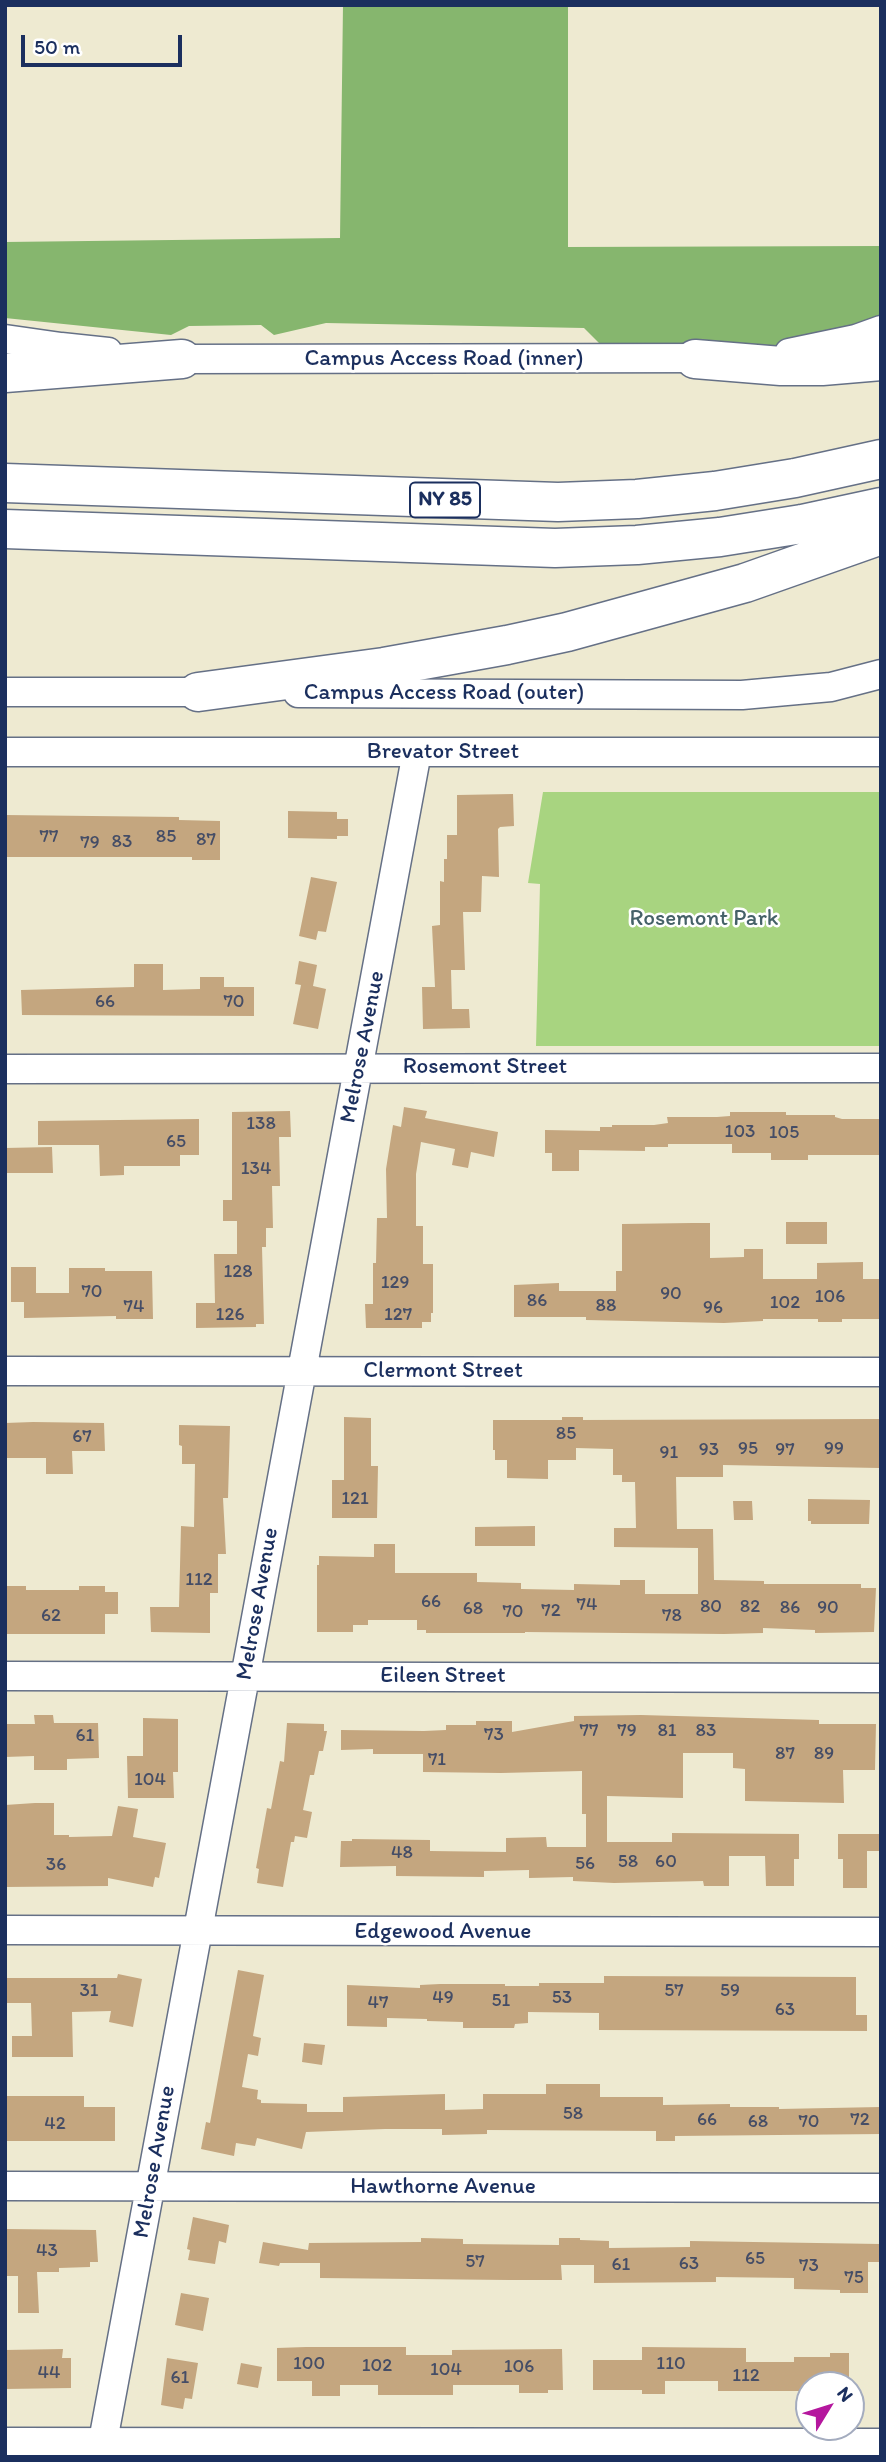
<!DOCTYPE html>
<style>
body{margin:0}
#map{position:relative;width:886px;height:2462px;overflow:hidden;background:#eeead1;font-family:Itim,sans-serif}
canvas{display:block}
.frame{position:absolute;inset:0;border:7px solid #1b2f5e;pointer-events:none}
.north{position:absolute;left:795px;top:2371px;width:70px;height:70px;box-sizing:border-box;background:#fff;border:2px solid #a4acbf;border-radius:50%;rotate:52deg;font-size:19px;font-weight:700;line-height:28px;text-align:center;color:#1b2f5e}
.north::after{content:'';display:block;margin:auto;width:24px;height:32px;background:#b5179e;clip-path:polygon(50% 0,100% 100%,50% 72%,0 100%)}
.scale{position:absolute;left:21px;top:35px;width:161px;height:32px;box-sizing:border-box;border:4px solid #1b2f5e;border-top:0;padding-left:9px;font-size:21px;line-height:24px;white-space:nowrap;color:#1b2f5e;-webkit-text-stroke:5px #fff;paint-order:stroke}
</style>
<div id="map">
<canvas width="886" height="2462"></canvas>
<div class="frame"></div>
<div class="north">N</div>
<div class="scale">50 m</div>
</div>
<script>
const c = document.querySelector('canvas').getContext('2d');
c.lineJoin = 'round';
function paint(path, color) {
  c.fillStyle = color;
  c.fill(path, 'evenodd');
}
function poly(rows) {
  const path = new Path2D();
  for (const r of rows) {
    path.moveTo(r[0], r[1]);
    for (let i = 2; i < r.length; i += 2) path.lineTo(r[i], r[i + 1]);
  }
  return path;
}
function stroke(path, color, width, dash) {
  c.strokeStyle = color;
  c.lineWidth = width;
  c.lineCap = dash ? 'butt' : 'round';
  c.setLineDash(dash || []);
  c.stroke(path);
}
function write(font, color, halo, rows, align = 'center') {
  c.font = font + ' Itim,sans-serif';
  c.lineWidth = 5;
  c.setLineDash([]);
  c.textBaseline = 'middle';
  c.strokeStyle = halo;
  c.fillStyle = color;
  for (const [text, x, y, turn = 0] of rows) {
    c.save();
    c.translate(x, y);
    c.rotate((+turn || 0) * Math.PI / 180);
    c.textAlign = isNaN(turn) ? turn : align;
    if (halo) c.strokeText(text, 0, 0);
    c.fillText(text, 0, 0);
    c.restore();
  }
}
const green = poly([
 [543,792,881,792,881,1046,536,1046,540,884,528,883]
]);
const forest = poly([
 [343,5,568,5,568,247,881,246,881,330,797,353,601,345,584,328,326,323,274,335,261,325,189,326,171,335,5,318,5,242,340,238]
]);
const building = poly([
 [513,794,514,826,500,827,498,829,499,877,482,876,481,912,463,912,465,970,451,970,452,1009,469,1009,470,1028,423,1029,422,987,435,987,432,926,440,925,440,881,444,882,444,859,447,859,447,835,457,835,457,795],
 [288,811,337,812,337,819,348,819,348,836,337,836,337,839,288,838],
 [5,815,179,817,179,820,220,821,220,860,192,860,192,857,5,857],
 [311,877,337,882,326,932,318,931,316,940,299,936],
 [299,961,317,965,313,986,326,989,318,1029,293,1024,301,985,295,984],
 [134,964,163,964,163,990,200,989,200,977,224,977,224,987,254,987,254,1016,22,1015,21,990,134,987],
 [404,1107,427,1111,425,1118,498,1132,494,1157,471,1152,468,1168,452,1165,455,1149,421,1142,416,1174,416,1226,423,1226,423,1264,433,1264,433,1313,431,1313,431,1322,422,1322,422,1328,366,1328,365,1304,373,1304,373,1263,376,1263,377,1218,387,1218,386,1169,393,1125,401,1127],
 [290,1111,291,1137,279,1137,280,1186,272,1186,273,1228,266,1228,266,1247,262,1247,264,1324,256,1324,256,1327,196,1328,196,1303,215,1303,214,1254,237,1254,237,1221,223,1221,223,1200,232,1200,232,1112],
 [730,1112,786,1112,786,1115,835,1115,835,1117,842,1119,881,1119,881,1155,808,1155,808,1160,771,1160,771,1153,732,1153,732,1144,668,1144,668,1147,645,1147,645,1151,579,1150,579,1171,552,1171,552,1153,545,1153,545,1130,600,1131,600,1127,612,1127,612,1125,654,1125,668,1123,667,1117,717,1117,730,1116],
 [199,1119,199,1155,180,1155,180,1166,124,1166,124,1175,100,1176,99,1145,38,1145,38,1121],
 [52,1147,53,1173,5,1173,5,1148],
 [786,1222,827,1222,827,1244,786,1244],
 [692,1223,710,1223,710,1258,744,1257,744,1249,763,1249,763,1279,817,1279,817,1263,863,1262,863,1279,881,1279,881,1319,842,1319,842,1322,818,1322,818,1319,763,1319,763,1321,724,1323,586,1320,586,1317,514,1317,514,1285,559,1283,559,1291,616,1291,616,1271,622,1271,622,1224],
 [11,1267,36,1267,36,1293,69,1293,69,1268,105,1268,105,1271,152,1271,153,1319,116,1319,116,1316,24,1318,24,1302,11,1302],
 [344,1417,371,1418,371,1466,378,1466,377,1518,332,1518,332,1480,344,1480],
 [562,1417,583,1417,583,1420,880,1419,879,1468,723,1465,723,1477,676,1477,677,1529,713,1529,714,1580,764,1581,764,1584,861,1584,861,1588,876,1588,874,1632,815,1633,815,1630,763,1628,763,1633,724,1634,525,1632,525,1633,426,1633,426,1630,417,1630,417,1620,368,1620,368,1625,353,1625,353,1632,317,1632,317,1565,319,1565,319,1556,374,1557,374,1544,395,1544,395,1573,477,1573,477,1582,521,1583,521,1589,574,1590,574,1584,620,1585,620,1580,645,1580,645,1594,698,1594,698,1548,614,1547,614,1528,636,1528,635,1482,622,1482,622,1475,613,1475,613,1449,576,1448,576,1460,548,1460,548,1479,507,1478,507,1460,495,1460,495,1450,493,1450,493,1420,562,1420],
 [33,1422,104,1423,105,1451,72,1451,73,1474,46,1474,46,1458,5,1458,5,1423],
 [179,1425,230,1426,228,1498,223,1498,226,1554,218,1554,218,1593,210,1593,210,1633,151,1632,150,1607,179,1607,181,1526,194,1527,195,1464,182,1464,182,1446,179,1445],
 [808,1499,870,1500,869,1524,811,1524,811,1521,808,1521],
 [733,1501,752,1501,753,1520,734,1520],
 [535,1526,535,1546,475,1546,475,1527],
 [5,1586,26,1586,26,1590,79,1590,79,1586,105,1586,105,1592,118,1592,118,1614,105,1614,105,1634,5,1634],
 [34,1715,53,1715,54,1723,98,1723,99,1758,67,1759,67,1770,34,1770,34,1756,5,1757,5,1724,35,1724],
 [641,1715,819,1720,819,1724,876,1724,875,1770,843,1770,844,1803,745,1801,745,1769,733,1768,733,1753,683,1753,683,1798,607,1796,607,1842,672,1842,672,1833,799,1834,799,1859,794,1859,794,1886,766,1886,765,1856,729,1856,729,1886,704,1886,703,1881,614,1883,573,1881,573,1877,529,1878,529,1870,484,1871,484,1877,396,1876,396,1866,340,1867,341,1841,352,1841,352,1839,430,1840,430,1851,506,1852,506,1838,546,1837,547,1847,586,1847,586,1814,582,1814,582,1771,501,1773,423,1772,423,1754,373,1754,373,1749,341,1750,341,1730,424,1731,446,1730,446,1725,476,1725,476,1721,512,1721,512,1732,574,1721,574,1716],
 [143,1718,178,1719,178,1772,173,1772,174,1798,128,1798,127,1756,143,1756],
 [287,1723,324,1724,324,1731,327,1731,323,1751,319,1751,314,1775,310,1775,303,1810,312,1812,307,1838,295,1836,294,1842,291,1842,283,1887,257,1883,259,1869,256,1868,267,1808,271,1809,280,1761,284,1762],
 [35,1803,54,1803,54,1835,69,1835,69,1837,112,1836,118,1806,138,1809,133,1837,166,1843,159,1878,155,1877,153,1887,108,1878,108,1886,5,1887,5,1805],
 [838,1834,879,1834,879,1851,867,1851,867,1888,843,1888,843,1859,838,1859],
 [238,1970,264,1975,253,2036,261,2038,258,2056,248,2054,242,2087,258,2090,257,2099,261,2100,261,2103,307,2104,307,2112,343,2112,343,2097,445,2094,445,2110,483,2109,483,2094,546,2094,546,2084,600,2084,600,2097,663,2097,663,2105,730,2104,730,2107,779,2107,779,2109,881,2107,881,2134,675,2136,675,2141,656,2141,656,2131,487,2130,487,2134,442,2135,442,2129,385,2129,306,2132,302,2149,257,2138,255,2146,236,2143,234,2156,201,2149,206,2122,210,2123],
 [118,1974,142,1979,133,2027,109,2022,111,2011,72,2012,73,2057,12,2057,12,2036,32,2036,31,2003,5,2003,5,1978,117,1978],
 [604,1976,856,1977,856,2015,867,2015,867,2031,599,2030,599,2013,528,2012,528,2023,515,2024,514,2028,463,2028,463,2022,427,2021,427,2019,387,2018,387,2027,347,2026,347,1985,420,1988,420,1985,440,1984,505,1984,505,1986,539,1986,539,1983,604,1983],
 [304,2043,325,2045,322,2065,302,2062],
 [5,2096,84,2096,84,2107,115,2107,115,2141,5,2141],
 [193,2217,229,2225,226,2243,219,2241,215,2264,188,2260,190,2250,187,2249],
 [5,2229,96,2230,98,2262,90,2262,90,2267,59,2268,59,2272,37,2272,39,2313,18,2313,18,2276,5,2276],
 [421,2238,463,2239,463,2244,559,2245,559,2238,580,2238,580,2240,609,2241,609,2248,690,2247,690,2241,880,2244,880,2262,868,2262,868,2293,840,2293,840,2290,794,2289,794,2278,716,2277,716,2282,594,2283,594,2265,561,2265,562,2280,509,2280,320,2278,320,2263,280,2263,279,2266,259,2263,263,2242,308,2250,309,2243,421,2242],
 [181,2293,209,2298,203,2331,175,2325],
 [306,2347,406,2347,406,2355,452,2355,452,2350,562,2349,563,2390,548,2390,548,2393,519,2393,519,2385,453,2385,453,2395,378,2395,378,2385,340,2385,340,2396,312,2396,312,2381,277,2381,277,2348],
 [642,2347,746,2348,746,2362,794,2362,794,2357,830,2357,830,2353,849,2353,849,2385,809,2385,809,2391,718,2391,718,2381,665,2381,665,2394,642,2394,642,2390,593,2390,593,2360,642,2360],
 [63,2349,62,2358,71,2358,71,2388,5,2389,5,2350],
 [167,2358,198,2363,192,2399,185,2398,183,2409,161,2405],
 [241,2363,262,2367,258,2388,237,2384]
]);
const minor = poly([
 [5,339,61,347,108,352],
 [789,353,856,339,881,330],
 [163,357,182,359,713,358],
 [5,692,215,692],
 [298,693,742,695,831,687,881,674],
 [5,752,881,752],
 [5,1069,881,1068],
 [5,1371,881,1372],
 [5,1676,881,1678],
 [5,1930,881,1932],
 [5,2186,881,2188],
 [5,2442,881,2443],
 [100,2457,417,752]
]);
const highway = poly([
 [695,359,781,366,822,366,881,361],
 [5,373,182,359],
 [5,483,558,502,637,499,715,491,795,478,881,459],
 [5,529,555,548,637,545,720,537,802,524,881,507],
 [198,692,384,667,507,645,567,632,745,583,881,535]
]);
const numberNames = [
 ["77",49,837],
 ["85",166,837],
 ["87",206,840],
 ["83",122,842],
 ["79",90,843],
 ["66",105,1002],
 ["70",234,1002],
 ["138",261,1124],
 ["103",740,1132],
 ["105",784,1133],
 ["65",176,1142],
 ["134",256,1169],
 ["128",238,1272],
 ["129",395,1283],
 ["70",92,1292],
 ["90",671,1294],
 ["106",830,1297],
 ["86",537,1301],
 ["102",785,1303],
 ["88",606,1306],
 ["74",134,1307],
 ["96",713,1308],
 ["126",230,1315],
 ["127",398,1315],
 ["85",566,1434],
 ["67",82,1437],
 ["95",748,1449],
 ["99",834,1449],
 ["93",709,1450],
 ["97",785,1450],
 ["91",669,1453],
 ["121",355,1499],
 ["112",199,1580],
 ["66",431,1602],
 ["74",587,1605],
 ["80",711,1607],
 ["82",750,1607],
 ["86",790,1608],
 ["90",828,1608],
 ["68",473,1609],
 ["72",551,1611],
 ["70",513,1612],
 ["62",51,1616],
 ["78",672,1616],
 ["77",589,1731],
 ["79",627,1731],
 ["81",667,1731],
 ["83",706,1731],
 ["73",494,1735],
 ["61",85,1736],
 ["87",785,1754],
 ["89",824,1754],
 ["71",437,1760],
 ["104",150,1780],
 ["48",402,1853],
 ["58",628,1862],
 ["60",666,1862],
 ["56",585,1864],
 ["36",56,1865],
 ["31",89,1991],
 ["57",674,1991],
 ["59",730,1991],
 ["49",443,1998],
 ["53",562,1998],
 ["51",501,2001],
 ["47",378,2003],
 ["63",785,2010],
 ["58",573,2114],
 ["66",707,2120],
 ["72",860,2120],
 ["68",758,2122],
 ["70",809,2122],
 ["42",55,2124],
 ["43",47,2251],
 ["65",755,2259],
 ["57",475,2262],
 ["63",689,2264],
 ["61",621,2265],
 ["73",809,2266],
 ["75",854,2278],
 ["100",309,2364],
 ["110",671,2364],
 ["102",377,2366],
 ["106",519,2367],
 ["104",446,2370],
 ["44",49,2373],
 ["112",746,2376],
 ["61",180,2378]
];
const shields = [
 [445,500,70]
];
const shieldNames = [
 ["NY 85",445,500]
];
const streetNames = [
 ["Campus Access Road (inner)",444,359],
 ["Campus Access Road (outer)",444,693],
 ["Brevator Street",443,752],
 ["Melrose Avenue",363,1047,-79],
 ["Rosemont Street",485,1067],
 ["Clermont Street",443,1371],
 ["Melrose Avenue",258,1604,-80],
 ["Eileen Street",443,1676],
 ["Edgewood Avenue",443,1932],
 ["Melrose Avenue",155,2162,-80],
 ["Hawthorne Avenue",443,2187]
];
const parkNames = [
 ["Rosemont Park",704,919]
];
paint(green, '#a8d480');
paint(forest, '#86b66e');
paint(building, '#c4a67f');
stroke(minor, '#657086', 31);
stroke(highway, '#657086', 41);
stroke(minor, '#fff', 28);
stroke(highway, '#fff', 38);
write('19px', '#454d66', null, numberNames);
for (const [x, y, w] of shields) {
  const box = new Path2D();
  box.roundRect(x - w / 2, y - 17.5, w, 35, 5);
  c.fillStyle = '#fff';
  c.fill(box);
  stroke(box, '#1b2f5e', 2);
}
write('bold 21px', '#1b2f5e', null, shieldNames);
write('23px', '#1b2f5e', '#fff', streetNames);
write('23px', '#456168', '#fff', parkNames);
</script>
